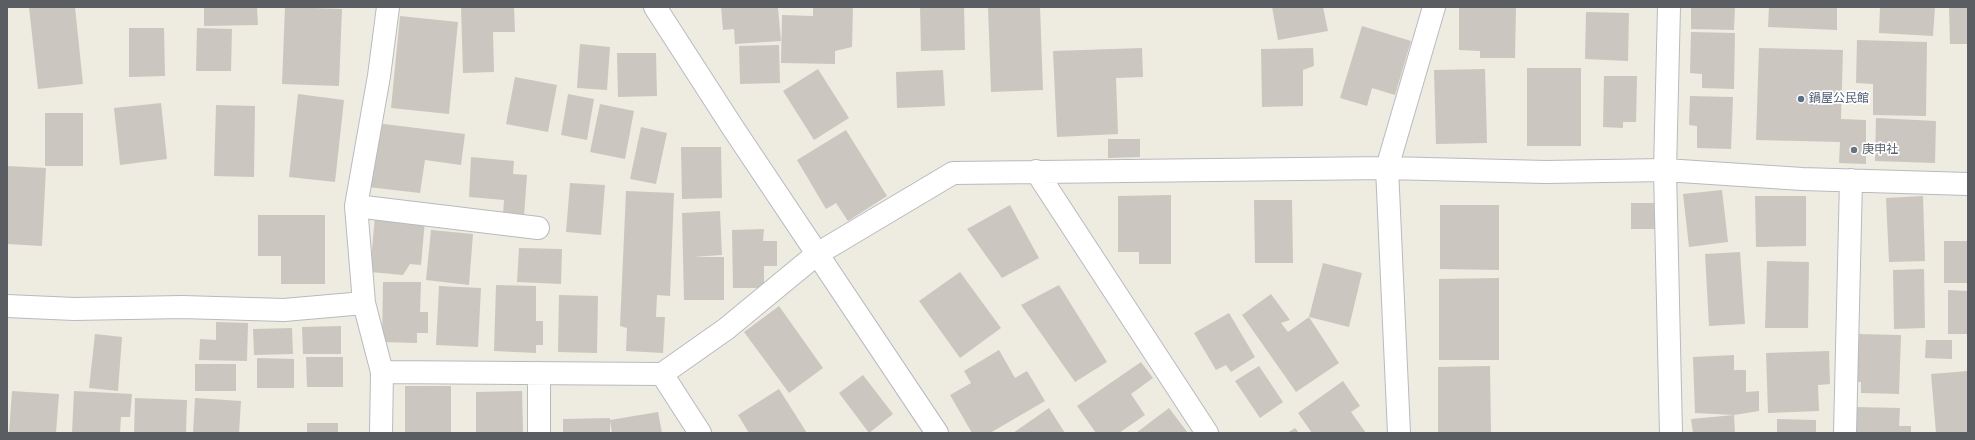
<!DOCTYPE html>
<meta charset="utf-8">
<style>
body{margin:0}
#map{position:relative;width:1975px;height:440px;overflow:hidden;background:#eeebe1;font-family:Helvetica,sans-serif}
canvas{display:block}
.frame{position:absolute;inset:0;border:8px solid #5a5e63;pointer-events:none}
</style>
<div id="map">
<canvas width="1975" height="440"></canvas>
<div class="frame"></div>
</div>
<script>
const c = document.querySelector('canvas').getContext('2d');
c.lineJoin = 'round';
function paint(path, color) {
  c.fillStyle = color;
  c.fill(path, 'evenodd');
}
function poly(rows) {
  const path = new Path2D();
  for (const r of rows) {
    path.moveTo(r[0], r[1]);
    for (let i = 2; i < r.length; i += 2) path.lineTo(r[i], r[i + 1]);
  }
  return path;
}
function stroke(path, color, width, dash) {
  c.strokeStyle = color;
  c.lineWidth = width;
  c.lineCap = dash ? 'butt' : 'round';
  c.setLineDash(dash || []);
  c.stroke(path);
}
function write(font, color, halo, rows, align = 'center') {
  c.font = font + ' Helvetica,"Noto Sans JP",sans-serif';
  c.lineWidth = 3.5;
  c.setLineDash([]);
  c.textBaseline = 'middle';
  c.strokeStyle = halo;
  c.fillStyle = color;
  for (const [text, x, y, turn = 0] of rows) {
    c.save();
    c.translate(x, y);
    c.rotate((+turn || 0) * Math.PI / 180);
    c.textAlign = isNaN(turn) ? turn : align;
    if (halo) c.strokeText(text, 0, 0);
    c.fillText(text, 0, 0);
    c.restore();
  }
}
const building = poly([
 [29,7,75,7,83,84,38,89],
 [204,7,257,7,258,25,204,26],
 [285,7,342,9,339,86,282,84],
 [461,7,514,7,515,32,493,32,494,72,463,73],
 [721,7,778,8,781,41,735,44,734,29,723,30],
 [813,7,853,7,852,47,835,51,835,64,781,63,782,15,813,16],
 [920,7,964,7,965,50,921,51],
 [988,7,1040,7,1043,90,991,92],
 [1272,7,1323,7,1328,31,1278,40],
 [1459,7,1516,7,1515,58,1480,58,1480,51,1459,50],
 [1691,7,1735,7,1734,30,1691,29],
 [1769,7,1837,7,1837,30,1768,27],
 [1880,7,1935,7,1933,36,1879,33],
 [1949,7,1968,7,1968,44,1950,44],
 [1586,12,1629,13,1628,61,1585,59],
 [400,16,458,22,449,114,391,108],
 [1362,26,1411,41,1395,95,1372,88,1367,106,1340,98],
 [129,28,164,28,165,76,129,77],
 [197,28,232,29,231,71,196,71],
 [1691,32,1735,33,1734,89,1702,88,1702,74,1690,73],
 [1857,40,1927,42,1926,116,1873,115,1873,84,1856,83],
 [580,44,610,47,607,90,577,88],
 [779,45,780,83,740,84,739,46],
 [1142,48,1143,77,1116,78,1118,134,1057,137,1053,51],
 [1313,48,1314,66,1303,70,1303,106,1262,107,1261,49],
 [1759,48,1843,50,1841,119,1866,120,1866,164,1839,163,1840,142,1756,140],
 [617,53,656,53,657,96,618,97],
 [1527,68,1581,68,1581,146,1527,146],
 [818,69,849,118,814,140,783,91],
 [1485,69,1487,143,1436,144,1434,70],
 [943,70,945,106,897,108,896,72],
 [1604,76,1637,76,1636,122,1623,122,1623,128,1603,127],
 [515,77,557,85,548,132,506,124],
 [298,94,344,100,335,182,289,177],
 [568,94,594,99,587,140,561,135],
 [1690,96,1733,97,1731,149,1697,148,1697,126,1689,125],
 [161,103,167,159,120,165,114,108],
 [600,104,634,111,625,159,590,152],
 [216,105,255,106,254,177,214,176],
 [45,113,83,113,83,166,45,166],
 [1876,118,1936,121,1935,163,1875,161],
 [376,123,465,134,461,165,425,160,420,193,368,187],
 [641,127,667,133,656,184,630,179],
 [846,130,887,196,848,221,836,203,826,209,797,160],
 [1108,139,1140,139,1140,157,1108,158],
 [681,147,721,147,722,198,682,199],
 [471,157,514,161,513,174,527,175,524,216,503,214,504,200,469,197],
 [7,166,46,168,42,246,7,244],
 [570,183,605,185,601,235,566,232],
 [1722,190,1728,242,1689,247,1683,194],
 [626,191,674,193,670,296,657,295,656,317,665,317,663,353,626,351,627,328,620,326],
 [1171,195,1171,264,1139,264,1139,252,1118,252,1118,196],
 [1755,196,1806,196,1806,246,1756,247],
 [1923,196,1925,261,1889,262,1886,198],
 [1254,200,1292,200,1293,263,1255,263],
 [1631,203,1659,203,1659,229,1631,229],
 [1010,205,1039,258,1002,278,967,229],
 [1440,205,1499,205,1499,270,1440,269],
 [720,211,722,255,693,257,724,257,724,300,684,300,682,213],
 [258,215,325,215,325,284,281,284,281,256,258,256],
 [375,216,425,220,421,265,410,264,403,275,370,272],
 [764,229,763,241,777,241,777,266,764,266,764,288,733,288,732,230],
 [431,230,473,234,469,285,426,280],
 [1944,241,1968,241,1968,283,1944,283],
 [519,248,562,249,561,284,517,282],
 [1740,252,1745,324,1709,326,1705,254],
 [1767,261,1809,262,1808,328,1765,328],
 [1323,263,1362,273,1349,327,1309,317,1339,363,1296,392,1242,315,1271,294,1290,320,1281,323,1288,332,1309,317],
 [1924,269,1925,328,1894,329,1893,270],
 [960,272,1001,328,960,358,919,301],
 [1499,278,1499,360,1439,360,1439,279],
 [383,282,421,282,420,312,428,312,428,333,417,333,417,343,382,342],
 [496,285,536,286,536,321,543,321,543,345,536,345,536,353,494,351],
 [1059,285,1107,362,1075,382,1021,305],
 [439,286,481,288,478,347,436,345],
 [1948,290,1968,291,1968,334,1948,334],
 [559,295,598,296,597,353,558,352],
 [779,306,823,368,789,393,744,332],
 [1229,313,1255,357,1231,372,1226,365,1216,370,1194,333],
 [216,322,248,323,247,361,199,360,200,339,216,340],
 [341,326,341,354,303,354,302,327],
 [292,328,293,354,254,355,253,329],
 [95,334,122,337,118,391,89,388],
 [1856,334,1901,335,1899,394,1861,393,1861,382,1855,382],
 [1926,340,1952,340,1952,359,1925,358],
 [999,350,1015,378,1027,371,1045,401,990,433,972,433,950,395,971,383,964,371],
 [1829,351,1830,384,1818,385,1819,411,1768,413,1766,353],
 [1734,355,1734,370,1746,370,1746,392,1759,391,1759,411,1734,415,1735,433,1693,433,1691,419,1734,415,1695,413,1693,357],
 [306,357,343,357,343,387,307,387],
 [257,358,294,359,294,388,257,388],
 [1141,362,1153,378,1131,394,1145,415,1119,433,1096,433,1077,406],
 [195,364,236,364,236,391,195,391],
 [1259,366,1283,402,1260,418,1235,381],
 [1490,366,1491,433,1438,433,1438,367],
 [1968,371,1968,433,1936,433,1931,374],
 [863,375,893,414,869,433,839,393],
 [1343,381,1360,406,1351,412,1366,433,1312,433,1298,413],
 [405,386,451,386,451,433,405,433],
 [779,389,807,433,749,433,738,415],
 [12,391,59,394,56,433,9,433],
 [74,391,132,394,130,417,121,417,120,433,72,433],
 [522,391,523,433,476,433,476,392],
 [135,398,187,400,186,433,134,433],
 [195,398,241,401,239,433,193,433],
 [1856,407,1900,408,1899,426,1911,426,1911,433,1856,433],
 [1049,408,1065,433,1013,433],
 [1169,408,1188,433,1136,433],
 [658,412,662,433,612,433,610,421,610,433,563,433,563,419,610,418,610,420],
 [1777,419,1816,420,1816,433,1777,433],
 [307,423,338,423,338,433,307,433],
 [1295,428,1299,433,1287,433]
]);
const minor = poly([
 [1669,7,1665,170,1671,433],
 [1036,171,1207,433],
 [356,206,538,228],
 [7,306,74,309,182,307,284,310,364,303],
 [382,372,662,374,726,329,817,254,953,173,1387,168,1546,172,1665,170,1802,179,1968,184],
 [662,374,700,433],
 [381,433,382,372,364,303,356,206,379,76,388,7],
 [539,433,539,373],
 [1399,433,1387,168,1434,7],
 [1845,433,1851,180]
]);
const tertiary = poly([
 [655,7,733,128,937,433]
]);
const markers = [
 [1801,99,4,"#5c6f8a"],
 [1854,150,4,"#6b7280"]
];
const serviceNames = [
 ["鍋屋公民館",1809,99]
];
const worshipNames = [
 ["庚申社",1862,150]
];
paint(building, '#cbc7c0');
stroke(minor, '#b7babf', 24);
stroke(tertiary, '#b7babf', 24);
stroke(minor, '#fff', 22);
stroke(tertiary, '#fff', 22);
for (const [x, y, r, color] of markers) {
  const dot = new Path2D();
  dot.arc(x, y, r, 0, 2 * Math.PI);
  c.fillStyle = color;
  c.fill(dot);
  stroke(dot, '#fff', 1.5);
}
write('12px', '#4e5e75', '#fff', serviceNames, 'left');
write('12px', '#5b616d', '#fff', worshipNames, 'left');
</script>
